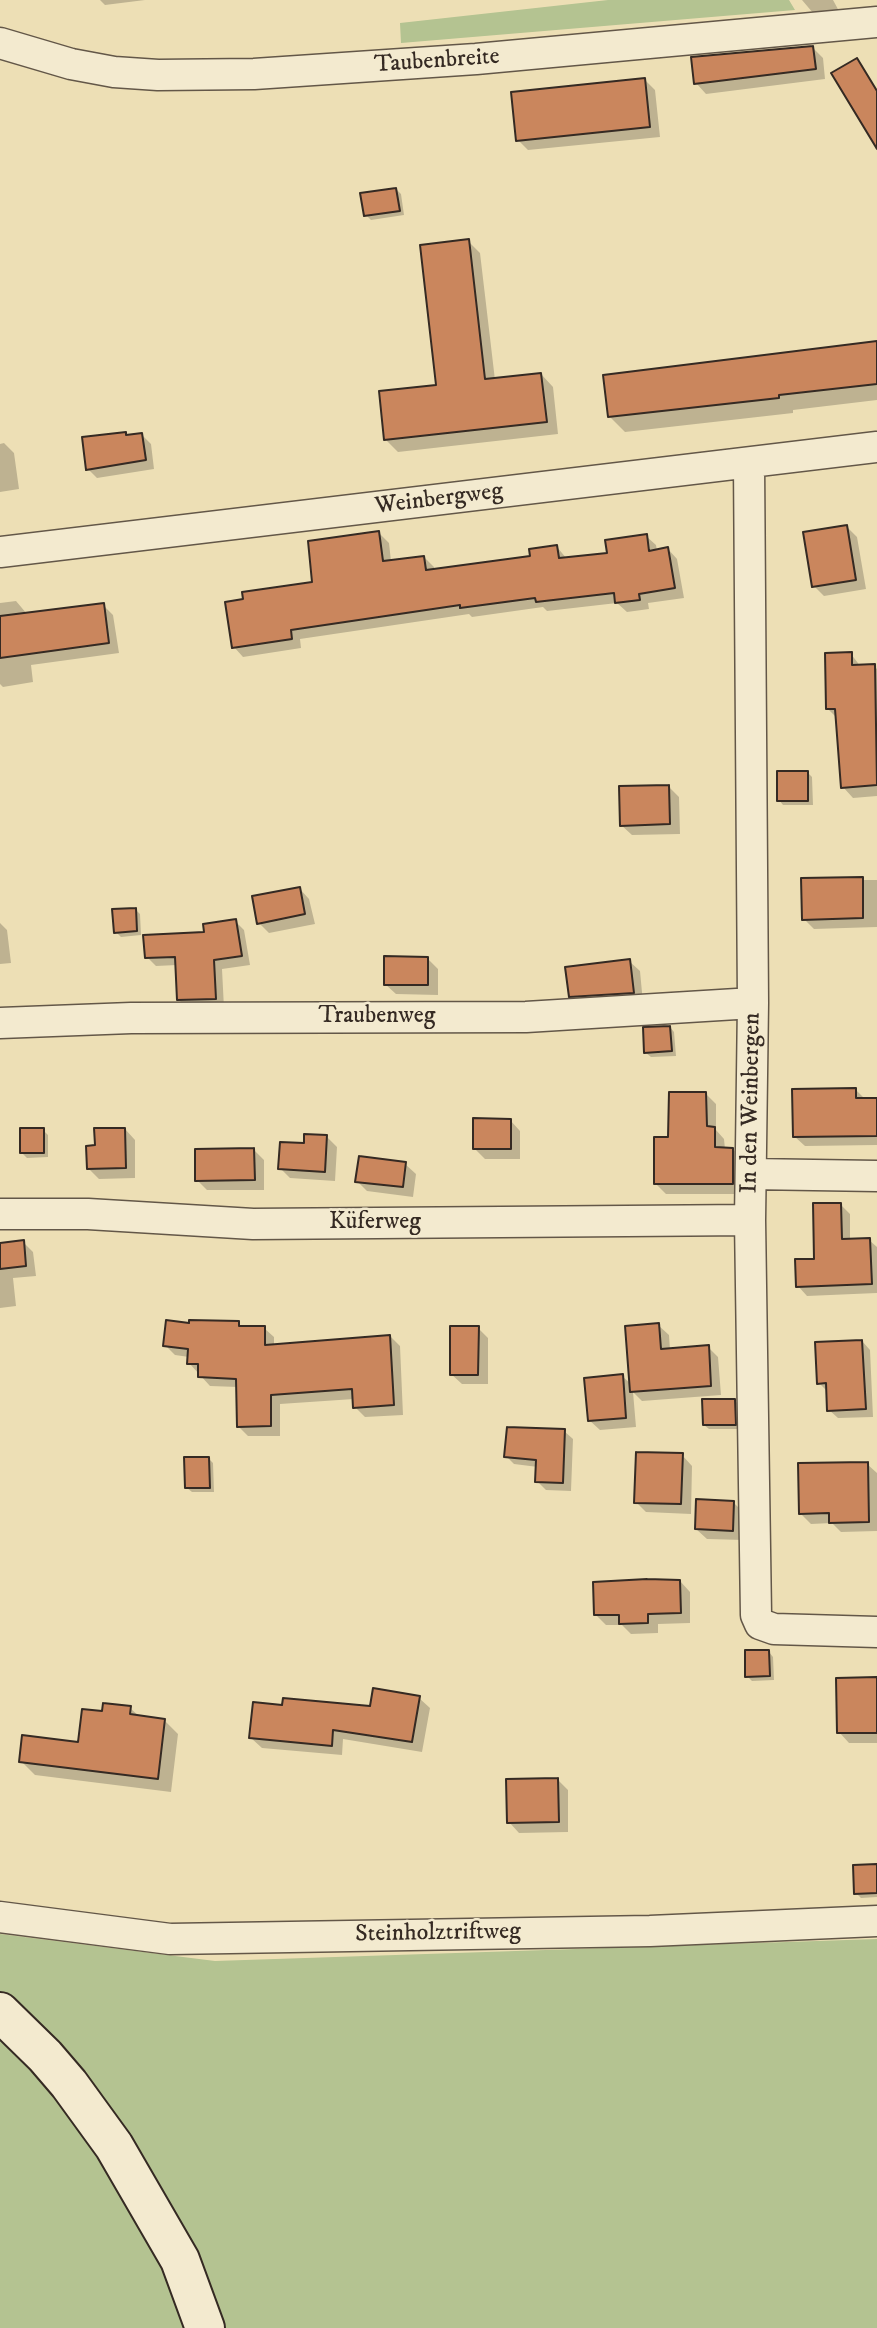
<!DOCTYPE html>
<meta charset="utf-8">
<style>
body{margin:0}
canvas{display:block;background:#eddfb5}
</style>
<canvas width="877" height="2328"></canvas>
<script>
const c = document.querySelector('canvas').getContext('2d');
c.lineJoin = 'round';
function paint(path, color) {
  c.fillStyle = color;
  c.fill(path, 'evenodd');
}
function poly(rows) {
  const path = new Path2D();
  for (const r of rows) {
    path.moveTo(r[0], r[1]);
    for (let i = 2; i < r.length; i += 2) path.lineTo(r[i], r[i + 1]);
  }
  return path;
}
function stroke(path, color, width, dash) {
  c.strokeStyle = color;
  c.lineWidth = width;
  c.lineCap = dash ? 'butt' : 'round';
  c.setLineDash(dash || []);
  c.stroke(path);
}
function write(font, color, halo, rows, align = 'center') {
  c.font = font + ' "IM FELL DW Pica",serif';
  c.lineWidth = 5;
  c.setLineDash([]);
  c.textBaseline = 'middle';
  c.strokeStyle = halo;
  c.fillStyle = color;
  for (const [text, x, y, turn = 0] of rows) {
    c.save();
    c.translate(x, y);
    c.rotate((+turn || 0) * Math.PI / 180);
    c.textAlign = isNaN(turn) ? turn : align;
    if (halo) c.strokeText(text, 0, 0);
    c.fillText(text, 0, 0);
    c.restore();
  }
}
const green = poly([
 [608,0,789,0,795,10,401,43,400,23],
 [0,1934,215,1961,877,1939,877,2328,0,2328]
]);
const shadow = poly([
 [100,0,145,0,105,5],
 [802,0,833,0,839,11,819,20],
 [812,47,823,58,825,79,706,94,696,83],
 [645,80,655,90,660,137,528,150,518,140],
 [396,189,401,194,404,215,371,220,366,215],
 [468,241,480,253,495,380,541,374,553,387,558,434,398,452,386,440,437,386],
 [877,344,877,400,793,410,793,413,625,432,609,416],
 [125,434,128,437,142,435,151,444,154,469,97,478,88,469],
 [4,443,14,453,19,489,0,492,0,444],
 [847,527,857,537,866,589,824,596,814,586],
 [379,533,389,543,391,561,424,557,434,567,434,571,532,558,557,547,567,559,609,555,646,536,656,545,657,551,668,549,677,559,684,598,648,603,649,609,627,612,617,603,547,611,543,607,472,617,469,614,300,639,301,648,243,657,234,647],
 [16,601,27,614,103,605,113,615,119,653,31,665,33,682,3,687,0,684,0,603],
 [851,654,861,667,874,666,877,669,877,796,853,798,843,787,838,719,828,709],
 [808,773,812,777,813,805,783,805,779,800],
 [669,787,679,797,680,834,632,835,621,825],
 [803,880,877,880,877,927,814,929,804,919],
 [299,888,309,899,315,924,269,933,259,923],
 [135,909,140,914,141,935,121,937,116,932],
 [235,921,244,930,250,965,222,969,224,1008,188,1009,179,1000,177,965,156,966,147,957],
 [0,923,7,930,11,963,0,964],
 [428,959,438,969,438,995,396,994,385,984],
 [629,961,640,971,643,1003,581,1006,570,996],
 [670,1027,674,1032,676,1056,651,1057,646,1053],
 [855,1089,865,1099,877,1100,877,1145,805,1146,795,1137],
 [706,1094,716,1104,716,1130,724,1139,725,1149,733,1149,743,1160,743,1194,666,1194,656,1184,670,1139],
 [510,1120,520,1131,520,1159,485,1159,474,1148],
 [125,1129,135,1140,135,1178,99,1179,88,1168,96,1147],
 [43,1130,48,1135,48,1157,27,1158,22,1153],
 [327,1137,337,1147,335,1181,290,1178,280,1168,305,1145],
 [254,1150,264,1160,264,1190,207,1190,197,1180],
 [405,1164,416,1174,413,1197,367,1191,357,1181],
 [841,1205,850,1214,850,1240,869,1240,877,1247,877,1293,807,1296,798,1286,815,1261],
 [23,1242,33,1252,36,1276,13,1278,16,1306,0,1308,0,1245],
 [238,1323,243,1328,264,1328,274,1337,274,1346,390,1336,400,1346,403,1415,365,1417,355,1407,354,1399,280,1404,280,1436,248,1436,238,1426,238,1387,210,1386,189,1363,189,1357,175,1355,165,1345,191,1325],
 [658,1325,669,1335,670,1350,708,1347,718,1357,721,1395,642,1401,633,1392,636,1427,600,1430,589,1420,622,1376,632,1385],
 [478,1328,488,1338,488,1384,462,1384,451,1374],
 [862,1341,870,1350,873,1417,838,1418,829,1410,828,1392,819,1383],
 [734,1400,739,1405,740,1429,709,1429,704,1425],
 [564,1431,573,1439,571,1491,546,1490,537,1481,538,1467,514,1464,506,1456],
 [682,1455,692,1466,691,1514,646,1512,636,1502],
 [209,1459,213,1463,214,1492,192,1492,187,1488],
 [867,1464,877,1473,877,1531,841,1532,832,1523,811,1524,801,1514],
 [734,1503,744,1513,743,1540,707,1539,696,1529],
 [680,1581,690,1592,690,1623,658,1624,658,1633,631,1634,622,1625,606,1625,596,1615],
 [769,1652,773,1657,774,1680,752,1681,747,1676],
 [877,1679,877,1743,849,1743,839,1732],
 [419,1698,430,1708,422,1752,343,1739,342,1755,262,1748,251,1738,284,1707,371,1707],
 [130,1708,140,1717,164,1720,178,1734,171,1792,35,1775,21,1761,79,1743,104,1713],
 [557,1779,568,1790,568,1832,519,1833,509,1822],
 [877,1866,877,1897,861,1898,856,1893]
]);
const building = poly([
 [813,46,816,69,694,84,691,57,813,46],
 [857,58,877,91,877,149,831,73,857,58],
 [645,78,650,127,516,141,511,92,645,78],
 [396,188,400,211,364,216,360,193,396,188],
 [469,239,485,379,541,373,547,422,384,440,379,391,436,385,420,245,469,239],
 [877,341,877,384,779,395,779,398,608,417,603,375,877,341],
 [126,432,126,435,142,433,146,460,86,470,82,437,126,432],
 [847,525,856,580,812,587,803,532,847,525],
 [379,531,383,561,424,556,426,570,530,556,529,549,557,545,559,558,607,553,605,540,647,534,649,551,668,547,675,588,639,594,640,600,615,603,614,593,536,602,535,598,460,608,460,605,291,630,292,639,232,648,225,602,243,599,242,592,312,582,308,541,379,531],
 [104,603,109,643,0,658,0,616,104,603],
 [852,652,852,665,875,664,877,785,841,788,835,709,826,709,825,653,852,652],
 [777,771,808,771,808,801,777,801,777,771],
 [669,785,670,824,620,826,619,786,669,785],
 [863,877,863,918,802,920,801,878,863,877],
 [300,887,305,914,257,924,252,896,300,887],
 [136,908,137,931,114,933,112,909,136,908],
 [236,919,242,956,214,960,216,999,177,1000,175,957,145,958,143,935,204,932,203,924,236,919],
 [384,956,428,957,428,985,384,985,384,956],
 [630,959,634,993,569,997,565,967,630,959],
 [670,1026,672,1051,644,1053,643,1027,670,1026],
 [856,1088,856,1098,877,1098,877,1136,793,1137,792,1089,856,1088],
 [669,1092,706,1092,707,1126,715,1127,715,1147,733,1148,733,1184,654,1184,654,1137,668,1137,669,1092],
 [473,1118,511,1119,511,1149,473,1149,473,1118],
 [20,1128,44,1128,44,1153,20,1153,20,1128],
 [94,1128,125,1128,126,1168,87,1169,86,1146,95,1145,94,1128],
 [304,1134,327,1135,325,1172,278,1169,280,1142,304,1143,304,1134],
 [254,1148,255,1180,195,1181,195,1149,254,1148],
 [359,1156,406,1162,403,1187,355,1182,359,1156],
 [813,1203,841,1203,842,1239,870,1238,872,1284,796,1287,795,1259,814,1259,813,1203],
 [24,1240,26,1266,0,1269,0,1243,24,1240],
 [166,1320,189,1323,189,1320,239,1321,239,1326,265,1326,265,1345,390,1335,394,1405,353,1408,352,1389,271,1395,271,1426,237,1427,236,1379,198,1377,198,1364,187,1364,188,1349,163,1346,166,1320],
 [659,1323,661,1349,709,1345,711,1386,630,1392,625,1326,659,1323],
 [450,1326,479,1326,478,1375,450,1375,450,1326],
 [862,1340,866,1409,827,1411,826,1383,817,1384,815,1342,862,1340],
 [623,1374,626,1418,588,1421,584,1378,623,1374],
 [702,1399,735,1399,736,1425,703,1425,702,1399],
 [507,1427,565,1429,563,1483,535,1482,536,1460,504,1457,507,1427],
 [636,1452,683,1453,681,1504,634,1503,636,1452],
 [184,1457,209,1457,210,1488,185,1488,184,1457],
 [868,1462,869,1522,829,1523,829,1513,799,1514,798,1463,868,1462],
 [696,1499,734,1501,733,1531,695,1529,696,1499],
 [647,1579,680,1580,681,1613,648,1614,648,1623,619,1624,619,1615,594,1615,593,1582,647,1579],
 [745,1650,769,1650,770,1676,745,1677,745,1650],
 [877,1677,877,1733,837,1733,836,1678,877,1677],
 [373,1688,420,1696,412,1742,333,1730,332,1746,249,1738,253,1702,282,1705,283,1698,370,1706,373,1688],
 [103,1703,131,1706,130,1714,165,1719,158,1779,19,1762,22,1735,78,1742,82,1709,102,1711,103,1703],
 [558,1778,559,1822,507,1823,506,1779,558,1778],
 [877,1864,877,1893,854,1894,853,1865,877,1864]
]);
const minor = poly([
 [0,43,71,64,114,72,158,75,254,74,476,59,877,22],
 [749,463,753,1003,750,1220,756,1615,760,1624,774,1629,877,1632],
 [0,552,877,447],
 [0,1023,131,1018,526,1017,753,1003],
 [751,1174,877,1176],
 [0,1214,88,1214,253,1224,750,1220],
 [0,1917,170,1939,650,1931,877,1921]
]);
const secondary = poly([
 [0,2012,45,2056,69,2084,114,2146,180,2260,205,2328]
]);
const streetNames = [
 ["Taubenbreite",437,62,-4],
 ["Weinbergweg",439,500,-7],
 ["Traubenweg",377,1017],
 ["In den Weinbergen",752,1103,-89],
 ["Küferweg",375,1223],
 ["Steinholztriftweg",438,1934,-1]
];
paint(green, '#b4c391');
paint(shadow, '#0003');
paint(building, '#ca865d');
stroke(building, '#352a23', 2);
stroke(minor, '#635748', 33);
stroke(secondary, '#352a23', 42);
stroke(minor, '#f3eacf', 30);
stroke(secondary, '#f3eacf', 38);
write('24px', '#352a23', '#f3eacf', streetNames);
</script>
